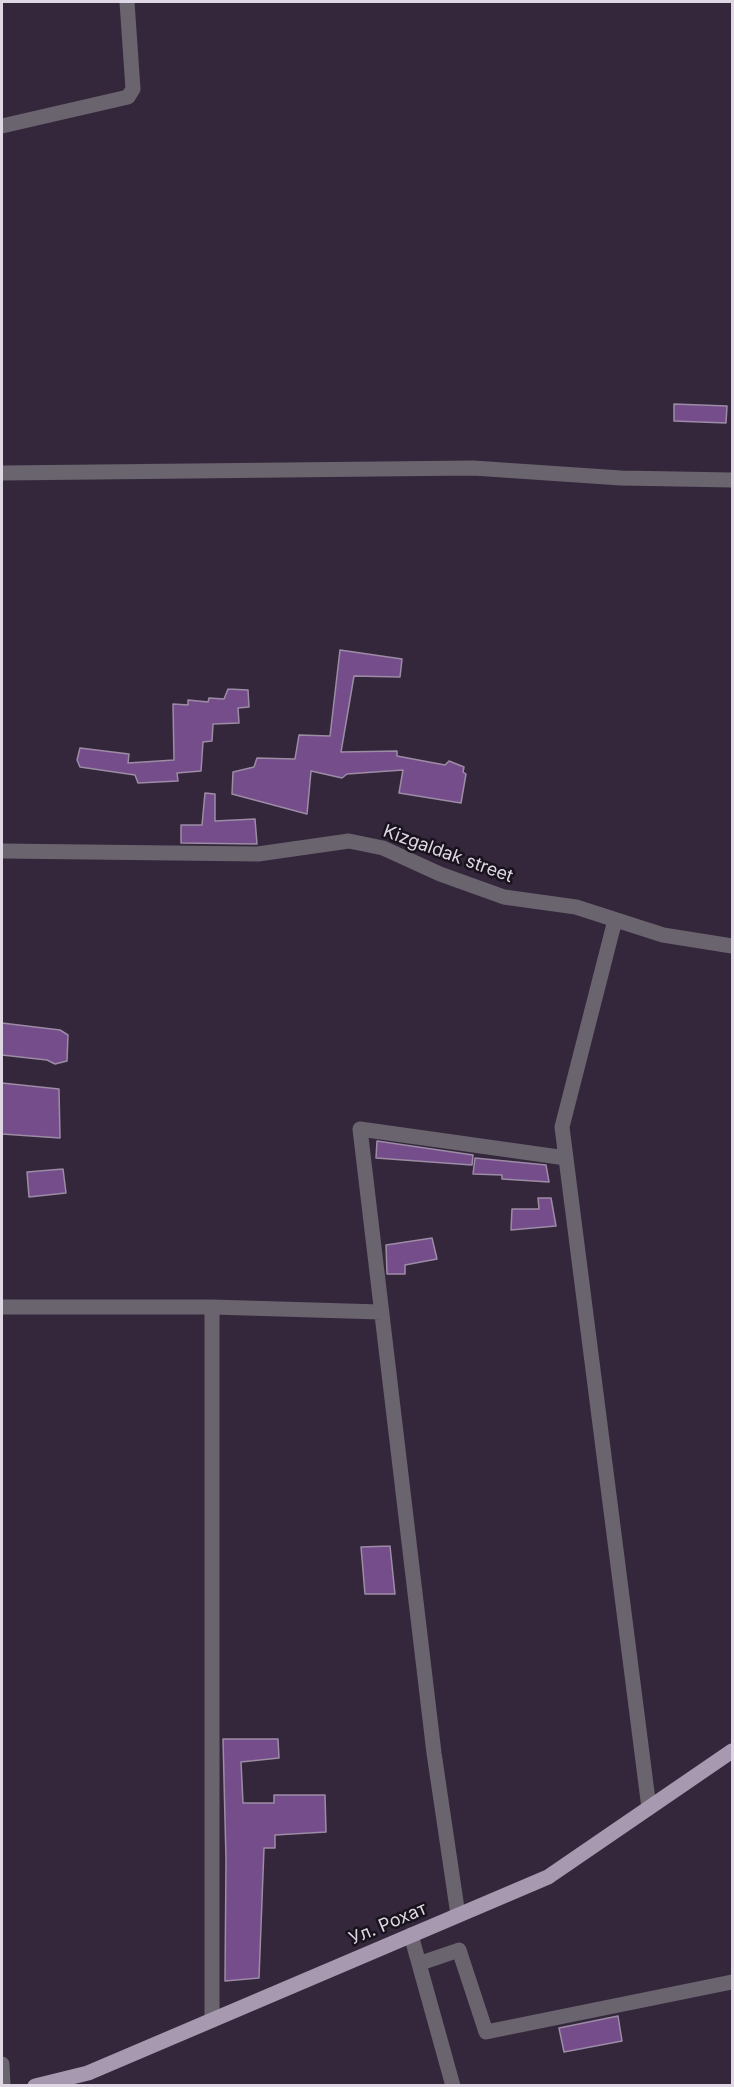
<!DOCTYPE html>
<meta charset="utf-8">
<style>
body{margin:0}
#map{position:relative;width:734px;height:2087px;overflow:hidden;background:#34273c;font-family:Inter,sans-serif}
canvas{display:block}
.frame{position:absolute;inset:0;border:3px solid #dfd7e4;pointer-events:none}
</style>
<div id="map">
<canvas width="734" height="2087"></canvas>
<div class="frame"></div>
</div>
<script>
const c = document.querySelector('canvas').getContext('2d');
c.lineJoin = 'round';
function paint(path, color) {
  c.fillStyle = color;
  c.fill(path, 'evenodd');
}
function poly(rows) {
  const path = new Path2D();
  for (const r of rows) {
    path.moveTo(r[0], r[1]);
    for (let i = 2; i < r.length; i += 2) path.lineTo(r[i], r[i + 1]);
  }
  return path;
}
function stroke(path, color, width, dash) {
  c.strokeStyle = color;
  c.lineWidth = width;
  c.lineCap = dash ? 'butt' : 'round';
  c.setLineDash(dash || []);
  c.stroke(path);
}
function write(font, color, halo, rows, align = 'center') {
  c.font = font + ' Inter,sans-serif';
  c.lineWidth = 5;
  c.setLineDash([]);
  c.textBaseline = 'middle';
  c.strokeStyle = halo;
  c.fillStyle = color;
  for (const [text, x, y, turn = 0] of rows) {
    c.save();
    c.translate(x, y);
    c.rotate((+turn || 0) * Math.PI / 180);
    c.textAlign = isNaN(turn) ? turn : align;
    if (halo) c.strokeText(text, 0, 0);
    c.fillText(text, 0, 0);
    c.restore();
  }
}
const building = poly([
 [674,404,727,406,726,423,674,421,674,404],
 [340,650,402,659,400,677,354,676,341,752,397,751,397,756,445,765,449,761,464,767,463,772,466,774,461,803,399,793,403,770,347,774,342,778,311,771,307,814,232,794,233,772,254,767,257,758,295,759,299,735,330,736,340,650],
 [228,689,248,690,249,707,238,708,239,723,213,724,212,741,203,742,201,771,177,773,178,781,138,783,135,775,80,767,77,760,80,748,129,754,128,763,174,760,173,704,188,705,188,700,208,702,209,698,224,699,228,689],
 [205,793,215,794,215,821,255,819,257,844,181,843,181,825,202,825,205,793],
 [2,1023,60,1030,68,1035,67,1061,55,1064,47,1060,2,1055,2,1023],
 [2,1083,59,1089,60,1138,2,1134,2,1083],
 [377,1141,473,1155,472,1165,376,1158,377,1141],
 [475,1158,546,1165,549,1182,502,1179,502,1175,473,1174,475,1158],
 [63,1169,66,1193,29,1197,27,1172,63,1169],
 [538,1198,551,1198,556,1226,511,1230,512,1209,539,1209,538,1198],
 [432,1238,437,1259,405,1265,405,1274,387,1274,386,1245,432,1238],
 [390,1546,395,1594,365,1594,361,1547,390,1546],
 [223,1739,278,1739,279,1758,241,1762,243,1803,274,1803,274,1795,325,1795,326,1832,275,1835,275,1848,264,1848,259,1978,225,1981,226,1860,223,1739],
 [618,2016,622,2041,564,2052,559,2028,618,2016]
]);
const minor = poly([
 [2,126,128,97,133,89,127,2],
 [2,851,258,854,349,841,383,848,440,874,504,897,576,907,663,935,732,946],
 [615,920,562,1127,649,1808],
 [2,1307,212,1307,381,1312],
 [458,1915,434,1753,360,1129,566,1158],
 [411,1935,453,2086],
 [421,1963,459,1950,486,2032,732,1982],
 [212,2020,212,1307],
 [2,2064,3,2086]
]);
const tertiary = poly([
 [2,473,473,468,621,478,732,480]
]);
const primary = poly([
 [35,2086,88,2073,548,1877,732,1751]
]);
const streetNames = [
 ["Kizgaldak street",448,854,20],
 ["Ул. Рохат",388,1924,-23]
];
paint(building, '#764d8b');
stroke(building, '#9c8ca6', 1.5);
stroke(minor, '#6a646e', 15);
stroke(tertiary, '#6a646e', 15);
stroke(primary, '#a799af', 15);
write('18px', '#dfd7e4', '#18131c', streetNames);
</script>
